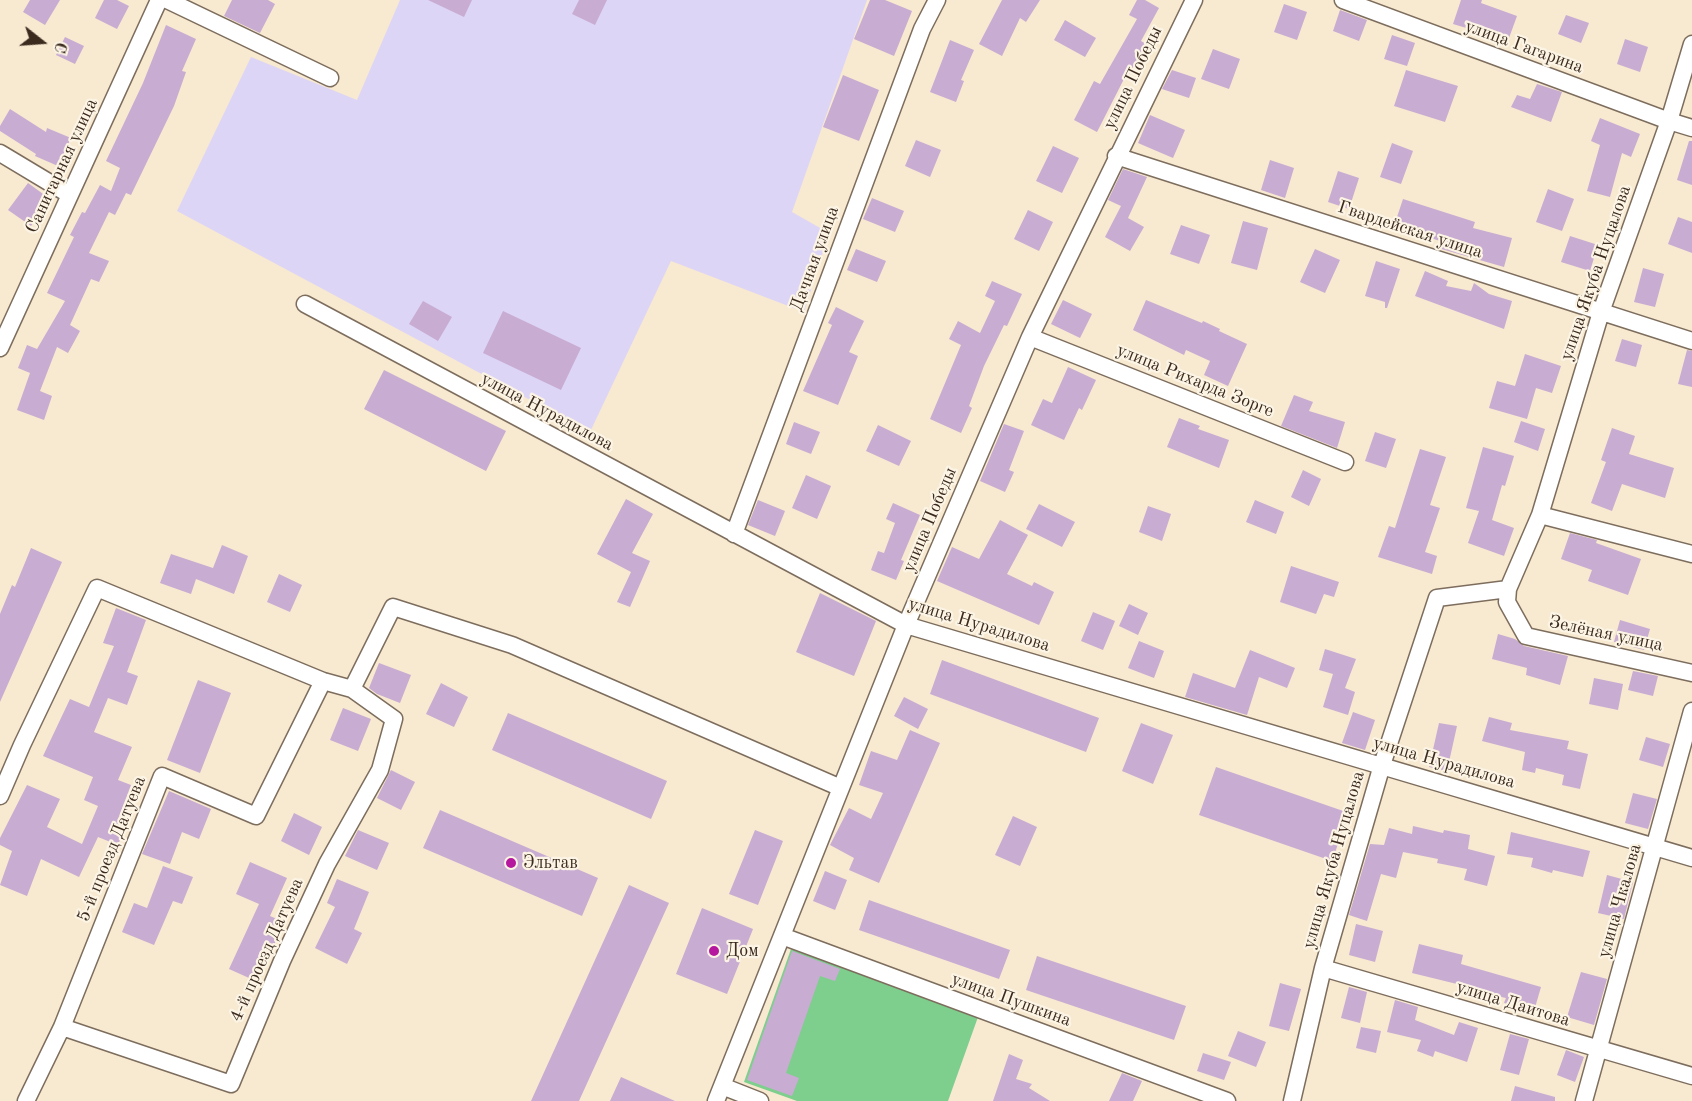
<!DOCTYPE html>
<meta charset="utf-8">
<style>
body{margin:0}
#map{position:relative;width:1692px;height:1101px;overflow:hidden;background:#f8e9d1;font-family:"Old Standard TT",serif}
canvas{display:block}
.north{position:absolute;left:12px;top:12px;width:60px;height:60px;-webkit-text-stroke:4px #fcf5e5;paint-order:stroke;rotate:107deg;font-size:16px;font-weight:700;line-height:24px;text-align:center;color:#3b2a1e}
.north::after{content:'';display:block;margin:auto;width:21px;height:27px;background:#3b2a1e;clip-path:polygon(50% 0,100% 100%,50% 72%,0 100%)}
</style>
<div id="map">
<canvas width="1692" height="1101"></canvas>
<div class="north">С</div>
</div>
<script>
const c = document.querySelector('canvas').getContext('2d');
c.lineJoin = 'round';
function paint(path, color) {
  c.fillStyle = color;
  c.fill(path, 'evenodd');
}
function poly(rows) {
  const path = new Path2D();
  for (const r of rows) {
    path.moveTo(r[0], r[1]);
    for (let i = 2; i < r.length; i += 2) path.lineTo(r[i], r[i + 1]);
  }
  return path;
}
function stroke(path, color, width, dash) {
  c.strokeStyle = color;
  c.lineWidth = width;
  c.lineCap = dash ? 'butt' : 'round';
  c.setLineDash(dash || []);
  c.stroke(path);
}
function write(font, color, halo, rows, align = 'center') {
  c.font = font + ' "Old Standard TT",serif';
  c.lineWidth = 4.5;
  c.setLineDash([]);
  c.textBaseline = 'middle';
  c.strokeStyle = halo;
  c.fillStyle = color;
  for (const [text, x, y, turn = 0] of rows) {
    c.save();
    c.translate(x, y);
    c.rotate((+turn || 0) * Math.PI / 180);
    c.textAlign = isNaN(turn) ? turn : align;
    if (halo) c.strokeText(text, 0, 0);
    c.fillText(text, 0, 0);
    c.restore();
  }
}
const built = poly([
 [400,0,867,0,792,212,829,233,804,312,671,261,590,432,177,211,251,57,357,100]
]);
const green = poly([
 [791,949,978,1017,948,1101,797,1101,744,1082]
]);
const building = poly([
 [30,0,60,0,45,25,23,12],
 [104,0,117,0,129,6,117,29,95,18],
 [232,0,268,0,275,4,260,33,224,16],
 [428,0,472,0,464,17],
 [579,0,607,0,595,25,572,14],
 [870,0,885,0,912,11,894,56,854,39],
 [1002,0,1040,0,1026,22,1020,18,1002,56,979,44],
 [1137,0,1145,0,1159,8,1141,41,1146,44,1128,76,1126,75,1097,132,1074,120,1094,81,1100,84,1137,19,1129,15],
 [1461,0,1482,0,1481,3,1517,16,1509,38,1475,25,1473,30,1453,24],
 [1284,4,1307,12,1297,40,1274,32],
 [1340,10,1367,20,1359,41,1333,31],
 [1566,15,1589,23,1581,43,1558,34],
 [1065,20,1096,38,1085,57,1054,40],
 [166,25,196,39,182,71,186,72,174,106,131,195,126,193,115,215,109,212,89,253,109,261,99,282,91,279,70,325,80,331,68,353,57,347,40,391,52,396,44,420,17,410,30,373,18,368,27,345,37,349,65,301,47,293,74,237,70,235,82,212,85,213,100,185,111,191,120,168,106,161,143,83],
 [1392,35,1415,43,1407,66,1384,59],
 [65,37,84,46,75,64,56,55],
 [1625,39,1648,47,1640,72,1617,64],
 [950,40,974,50,961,80,964,81,956,102,930,92],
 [1213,49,1240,59,1229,89,1201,79],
 [1172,70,1196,78,1189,98,1162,89],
 [1406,70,1458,86,1445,122,1394,106],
 [843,75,879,90,859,141,823,127],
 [1537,84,1562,92,1551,122,1511,107,1517,95,1530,99],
 [10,109,46,132,47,128,71,138,58,166,35,156,36,154,0,131,0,126],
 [1150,115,1185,130,1173,158,1138,143],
 [1600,118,1640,134,1631,157,1622,153,1610,197,1587,191,1600,145,1591,141],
 [916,140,941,150,930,177,905,166],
 [1689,141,1692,141,1692,185,1677,180],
 [1392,143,1413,151,1401,184,1380,177],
 [1053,146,1079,158,1062,193,1036,181],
 [1270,160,1294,168,1285,198,1261,190],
 [1123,169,1147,177,1128,218,1144,227,1130,251,1105,237,1121,206,1108,200],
 [1338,171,1359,178,1349,209,1328,202],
 [28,183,50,199,31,226,8,210],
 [1548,189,1574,199,1562,231,1536,222],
 [872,198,904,211,895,232,863,219],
 [1403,199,1475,222,1473,228,1512,238,1504,267,1438,248,1440,241,1394,226],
 [1028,210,1053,222,1039,251,1014,239],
 [1678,217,1692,222,1692,253,1668,244],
 [1243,221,1268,228,1257,270,1231,263],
 [1181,225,1210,235,1199,264,1170,254],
 [1570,236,1598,245,1590,271,1561,262],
 [856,249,886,261,877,282,847,270],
 [1315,249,1340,260,1325,293,1300,282],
 [1376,261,1400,269,1387,308,1385,308,1385,302,1365,296],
 [1643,268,1664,274,1655,307,1634,302],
 [1425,271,1448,281,1446,286,1471,291,1474,283,1489,294,1512,301,1504,329,1415,296],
 [992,281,1022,294,1007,326,1004,325,984,366,969,406,972,408,961,433,930,419,961,345,949,339,958,321,980,333,995,301,985,296],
 [1063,300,1092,314,1080,338,1051,324],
 [1146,300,1202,323,1203,321,1220,329,1219,331,1247,344,1228,386,1204,375,1210,361,1186,350,1184,355,1133,330],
 [423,301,452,317,438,341,409,324],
 [836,307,864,321,849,352,858,356,838,405,803,391,832,325,828,323],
 [503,311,581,348,561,390,483,353],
 [1622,339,1642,345,1636,367,1615,361],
 [1687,350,1692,351,1692,387,1678,384],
 [1525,354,1561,366,1552,393,1536,388,1527,419,1489,408,1497,381,1515,386],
 [1068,367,1096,380,1082,410,1079,408,1064,440,1031,425,1043,399,1052,403],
 [384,370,506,431,486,471,364,409],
 [1294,395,1313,402,1309,411,1345,422,1337,448,1281,426],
 [1179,418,1200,426,1198,429,1229,440,1219,468,1167,447],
 [1521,421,1545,429,1538,451,1514,442],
 [794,422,820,432,811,454,786,444],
 [1004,424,1024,431,1009,470,1014,472,1005,492,980,481],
 [878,425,911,441,899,466,866,451],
 [1612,428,1635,436,1629,454,1674,468,1665,498,1622,484,1612,511,1591,503,1606,462,1601,460],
 [1375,432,1396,439,1386,468,1365,461],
 [1483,447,1514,456,1505,486,1502,485,1492,520,1514,528,1504,556,1468,543,1479,511,1466,508],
 [1420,449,1446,457,1430,505,1440,508,1425,552,1437,556,1432,574,1378,557,1389,526,1395,528],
 [1303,470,1321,479,1309,506,1291,497],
 [806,475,831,486,817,519,792,508],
 [626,499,653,514,632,553,650,561,630,607,617,602,631,572,597,554],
 [758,500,785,511,775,536,748,525],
 [1255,500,1284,512,1276,534,1246,522],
 [893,503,920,515,901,560,904,561,896,580,871,570,878,551,884,553,895,523,886,519],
 [1039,504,1075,522,1062,547,1026,529],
 [1148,506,1171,514,1162,541,1139,532],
 [1000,520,1028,535,1007,574,1032,586,1034,582,1054,592,1039,625,937,581,952,547,979,559],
 [1570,533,1597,540,1596,543,1641,559,1628,595,1588,581,1592,570,1561,559],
 [222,545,248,556,234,594,196,579,191,594,160,583,171,554,213,568],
 [31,548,62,562,0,702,0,614,12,585,15,587],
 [1291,566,1339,582,1334,597,1324,594,1316,614,1280,602],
 [279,574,302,585,290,612,267,602],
 [820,593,876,621,854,676,796,652],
 [1129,604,1148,613,1138,635,1119,626],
 [116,608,146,620,127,672,138,676,127,705,108,698,94,732,132,747,118,780,131,785,118,819,127,822,118,845,98,837,79,877,41,859,27,896,0,885,12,851,0,845,0,838,27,785,60,799,47,827,82,844,98,806,84,800,93,777,43,756,70,699,89,707,114,646,103,643],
 [1093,612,1115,621,1103,650,1081,641],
 [1620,620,1650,629,1644,650,1614,642],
 [1498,634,1515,639,1524,646,1568,656,1560,685,1526,675,1527,668,1492,659],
 [1139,641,1164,651,1154,678,1128,668],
 [1325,649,1356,659,1345,688,1355,692,1348,715,1323,707,1333,674,1319,670],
 [1250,650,1295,668,1287,688,1259,677,1247,715,1185,697,1193,673,1235,688],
 [942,660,1099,718,1086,752,930,694],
 [379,663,411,675,400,703,377,694,369,688],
 [1633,671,1658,676,1653,696,1628,690],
 [1594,678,1623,684,1618,710,1589,704],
 [198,680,231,693,200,773,167,760],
 [441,683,468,697,454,727,426,714],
 [904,697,928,709,918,729,894,716],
 [343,708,371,719,358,751,330,740],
 [1353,712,1375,720,1365,750,1342,743],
 [508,713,667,781,651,819,492,750],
 [1489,717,1512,723,1510,730,1569,741,1567,749,1588,754,1580,789,1562,785,1564,775,1536,768,1535,773,1522,770,1525,752,1482,741],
 [1141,723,1173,735,1153,784,1122,771],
 [1439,723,1457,726,1447,771,1429,767],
 [910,730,940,743,879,883,849,870,854,858,830,845,849,808,871,819,883,793,859,785,871,751,897,760],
 [1646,737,1670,744,1663,767,1639,760],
 [1216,767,1349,813,1332,861,1199,815],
 [391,770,415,782,401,810,377,798],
 [169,791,211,809,199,839,182,832,170,864,142,854],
 [1633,793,1657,799,1648,829,1625,823],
 [440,810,598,878,582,916,423,848],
 [294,813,322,827,309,855,281,841],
 [1013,816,1037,827,1020,866,995,855],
 [1413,826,1443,833,1444,830,1470,835,1468,849,1495,856,1487,886,1464,880,1467,869,1437,863,1438,859,1403,852,1396,878,1381,874,1367,921,1349,915,1370,844,1384,845,1389,828,1412,834],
 [358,830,389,843,377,870,345,856],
 [755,830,783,841,758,905,729,894],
 [1511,832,1590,851,1583,877,1553,870,1552,873,1531,867,1533,858,1507,854],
 [250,862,287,878,270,916,284,922,258,982,229,969,259,904,236,894],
 [163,866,193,877,182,904,173,901,154,945,122,932,134,903,147,908],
 [825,871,847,880,835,910,813,901],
 [1607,875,1633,882,1624,919,1598,913],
 [337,879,369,892,354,929,362,933,347,964,315,948,335,907,327,903],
 [629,885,669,903,579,1101,531,1101],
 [869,900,1010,950,999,979,859,930],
 [702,908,753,929,727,994,676,974],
 [1356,924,1383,931,1375,962,1349,955],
 [1419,944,1463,955,1461,964,1541,987,1534,1011,1504,1003,1506,998,1460,988,1461,985,1412,973],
 [792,951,840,969,835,981,820,976,786,1073,799,1078,792,1096,747,1080],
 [1037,956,1186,1006,1174,1040,1026,990],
 [1581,972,1607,979,1594,1025,1567,1017],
 [1280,983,1301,989,1289,1031,1269,1026],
 [1349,987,1367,992,1360,1023,1341,1018],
 [1395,1000,1418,1007,1415,1020,1454,1035,1459,1022,1478,1028,1467,1062,1435,1051,1433,1057,1417,1051,1421,1040,1387,1032],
 [1361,1027,1381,1031,1376,1053,1356,1048],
 [1238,1031,1266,1042,1256,1067,1228,1056],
 [1510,1034,1529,1039,1519,1075,1500,1070],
 [1566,1050,1584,1057,1575,1082,1557,1075],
 [1203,1053,1231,1062,1224,1080,1197,1071],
 [1009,1054,1023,1060,1016,1079,1032,1084,1029,1088,1050,1101,993,1101],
 [1122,1073,1142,1081,1133,1101,1109,1101],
 [621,1077,675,1101,610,1101],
 [1515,1086,1555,1097,1555,1101,1511,1101]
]);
const minor = poly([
 [167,0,330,78],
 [1343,0,1669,121,1692,128],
 [1692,44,1669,121,1601,312,1540,515,1508,589,1507,602,1526,636,1692,673],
 [0,153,70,195],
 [1116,156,1692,341],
 [305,304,906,625,1692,858],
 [1030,337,1345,462],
 [0,348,159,0],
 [1540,515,1692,554],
 [734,534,922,29,937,0],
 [0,796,22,745,97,588,323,681,352,689,393,607,512,645,841,788],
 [782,936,1227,1101],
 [1323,968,1692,1076],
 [62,1027,231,1084,282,961,327,864,380,770,394,719,352,689],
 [722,1086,760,1101],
 [26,1101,62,1027,162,776,256,816,323,681],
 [716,1101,906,625,1030,337,1194,0],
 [1292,1101,1323,968,1382,765,1437,598,1508,589],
 [1584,1101,1692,711]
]);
const markers = [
 [511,863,6,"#b5179e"],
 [714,951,6,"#b5179e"]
];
const streetNames = [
 ["улица Гагарина",1524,47,20],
 ["улица Победы",1133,78,-64],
 ["Санитарная улица",62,166,-65],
 ["Гвардейская улица",1410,230,18],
 ["Дачная улица",815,259,-70],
 ["улица Якуба Нуцалова",1596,273,-71],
 ["улица Рихарда Зорге",1195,381,22],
 ["улица Нурадилова",547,412,28],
 ["улица Победы",930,520,-67],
 ["улица Нурадилова",979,625,17],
 ["Зелёная улица",1606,634,12],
 ["улица Нурадилова",1444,763,16],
 ["5-й проезд Датуева",112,849,-68],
 ["улица Якуба Нуцалова",1334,860,-74],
 ["улица Чкалова",1620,901,-74],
 ["4-й проезд Датуева",267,950,-66],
 ["улица Пушкина",1011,1000,20],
 ["улица Даитова",1513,1004,17]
];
const poiNames = [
 ["Эльтав",523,863],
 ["Дом",726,951]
];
paint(built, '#ddd5f6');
paint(green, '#7ece8e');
paint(building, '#c9acd2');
stroke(minor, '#7d6d5d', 19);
stroke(minor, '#fff', 16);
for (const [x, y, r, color] of markers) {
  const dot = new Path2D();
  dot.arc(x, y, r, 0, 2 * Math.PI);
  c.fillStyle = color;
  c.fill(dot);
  stroke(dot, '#fcf5e5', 2);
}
write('18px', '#3b2a1e', '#fcf5e5', streetNames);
write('18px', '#3b2a1e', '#fcf5e5', poiNames, 'left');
</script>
